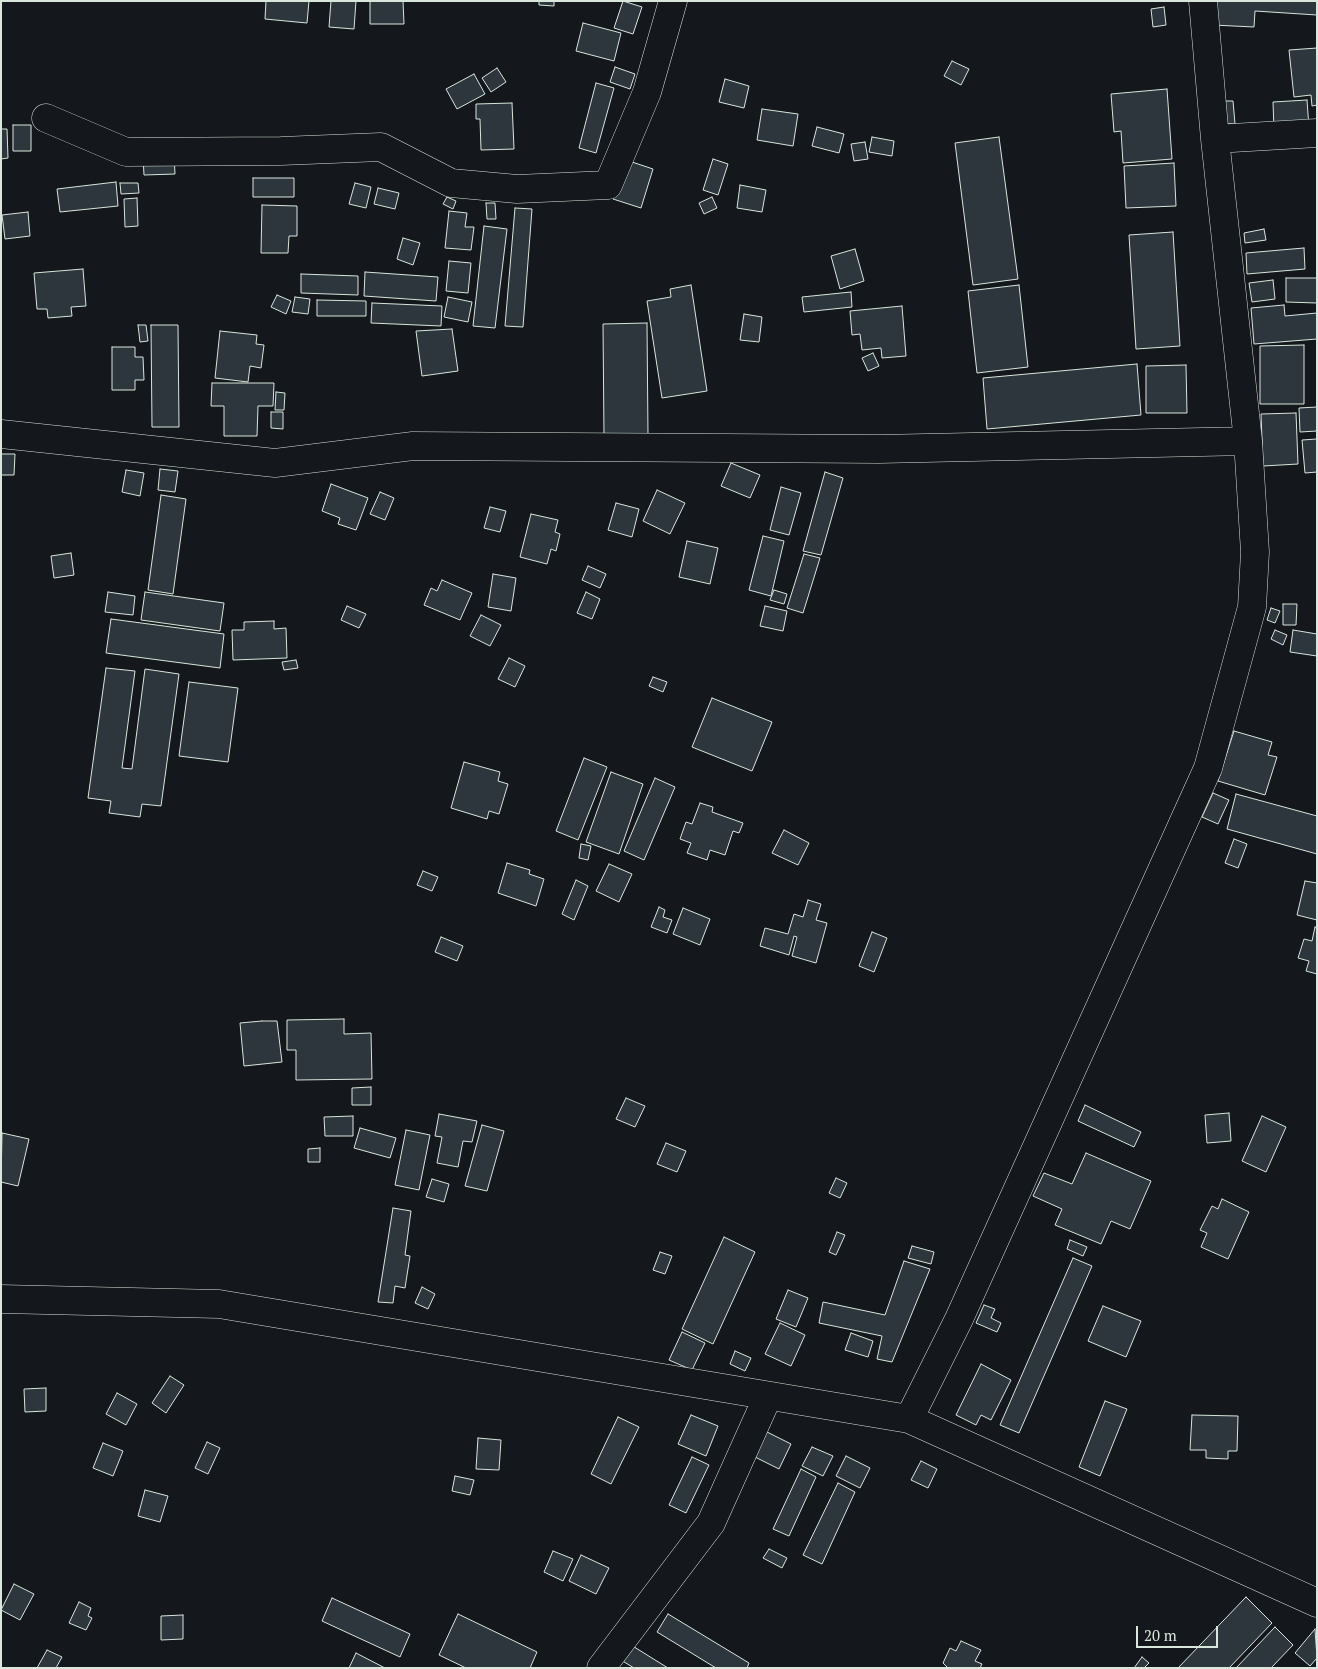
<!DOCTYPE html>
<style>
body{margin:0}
#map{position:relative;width:1318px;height:1669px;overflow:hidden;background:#14181c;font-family:"PT Serif",serif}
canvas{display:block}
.frame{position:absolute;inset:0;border:2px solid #d8e6dc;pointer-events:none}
.scale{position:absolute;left:1136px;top:1626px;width:82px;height:22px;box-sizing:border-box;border:2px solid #d8e6dc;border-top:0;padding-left:6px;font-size:15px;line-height:18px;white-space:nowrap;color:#d8e6dc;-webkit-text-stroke:4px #14181c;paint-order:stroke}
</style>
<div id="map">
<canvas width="1318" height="1669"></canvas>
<div class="frame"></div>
<div class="scale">20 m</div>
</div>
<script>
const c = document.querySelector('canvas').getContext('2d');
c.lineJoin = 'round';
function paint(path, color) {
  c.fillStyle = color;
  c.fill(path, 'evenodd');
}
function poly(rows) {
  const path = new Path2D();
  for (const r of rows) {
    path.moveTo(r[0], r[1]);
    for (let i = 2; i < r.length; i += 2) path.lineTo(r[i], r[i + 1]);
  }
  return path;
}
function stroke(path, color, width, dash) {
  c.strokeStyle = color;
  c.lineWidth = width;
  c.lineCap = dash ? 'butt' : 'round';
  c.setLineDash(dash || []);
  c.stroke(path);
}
const building = poly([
 [266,1,309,1,307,23,265,19,266,1],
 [331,1,356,1,354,29,329,27,331,1],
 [370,1,403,1,404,24,370,24,370,1],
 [539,1,554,1,554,6,539,5,539,1],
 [623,1,642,7,633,34,614,28,623,1],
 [1206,1,1317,1,1317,15,1255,11,1254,27,1213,25,1206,1],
 [1164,7,1166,25,1153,27,1151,9,1164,7],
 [583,23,621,33,614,61,576,51,583,23],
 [1317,48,1317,105,1312,106,1311,95,1294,97,1289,50,1317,48],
 [952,61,969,69,961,85,944,76,952,61],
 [615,67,635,74,630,89,610,82,615,67],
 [497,68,506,82,491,92,482,78,497,68],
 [474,74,485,94,457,109,446,89,474,74],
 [725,79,749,86,744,108,719,102,725,79],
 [596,83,614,88,596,153,579,148,596,83],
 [1167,89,1172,159,1123,163,1121,131,1114,132,1111,94,1167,89],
 [1307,100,1309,128,1274,130,1273,102,1307,100],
 [1225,101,1233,101,1235,124,1227,124,1225,101],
 [512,103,514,149,481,150,480,119,476,119,476,104,512,103],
 [762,109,798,114,793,146,757,140,762,109],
 [13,125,31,125,31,151,13,151,13,125],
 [817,127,844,134,839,153,812,146,817,127],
 [1,129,7,129,8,158,1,159,1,129],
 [872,137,894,141,892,156,869,152,872,137],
 [999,137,1018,279,973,285,955,143,999,137],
 [865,142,868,159,854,161,851,144,865,142],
 [174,155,175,174,144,175,143,157,174,155],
 [713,159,728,164,718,195,703,190,713,159],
 [626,160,653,169,641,208,613,199,626,160],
 [1174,163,1176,206,1126,208,1124,166,1174,163],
 [253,178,294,178,294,197,253,197,253,178],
 [116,182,118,206,60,212,57,189,116,182],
 [120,183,138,183,139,193,121,194,120,183],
 [355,183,371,187,366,208,349,204,355,183],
 [740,185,766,190,762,212,737,208,740,185],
 [378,188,399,193,395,209,374,204,378,188],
 [447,197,456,201,453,209,443,204,447,197],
 [712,197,717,208,704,214,699,203,712,197],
 [137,198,138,226,125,227,124,199,137,198],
 [486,203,495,203,496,219,487,219,486,203],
 [262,205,297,206,297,236,289,236,288,253,261,253,262,205],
 [515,208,532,209,523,327,505,326,515,208],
 [449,211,467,213,465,227,474,227,471,250,445,248,449,211],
 [28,212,30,236,5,239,2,215,28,212],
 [484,226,507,229,495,328,473,326,484,226],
 [1264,229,1266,240,1245,243,1244,233,1264,229],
 [1173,232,1180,346,1136,349,1129,235,1173,232],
 [403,238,420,243,413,265,397,259,403,238],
 [1304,248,1305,269,1247,274,1246,253,1304,248],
 [855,249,864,281,840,289,831,256,855,249],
 [449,261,471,263,468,293,446,291,449,261],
 [83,269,86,306,71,307,72,316,48,318,47,309,37,309,34,273,83,269],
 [365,272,438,277,436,301,364,296,365,272],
 [301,274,358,276,358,295,301,293,301,274],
 [1286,278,1317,278,1317,303,1286,302,1286,278],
 [1273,280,1275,299,1252,302,1249,283,1273,280],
 [691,285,707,391,662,398,647,301,671,297,670,289,691,285],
 [1019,285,1028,367,977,373,968,291,1019,285],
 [851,292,852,307,804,312,802,297,851,292],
 [277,295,291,301,286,314,271,307,277,295],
 [295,297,310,299,308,314,292,312,295,297],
 [448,297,472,302,468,322,444,317,448,297],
 [317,300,366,301,366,316,317,316,317,300],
 [372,303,442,306,441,326,371,323,372,303],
 [1284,305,1285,316,1317,313,1317,339,1254,344,1251,308,1284,305],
 [902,306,906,356,882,358,881,348,862,350,860,334,852,335,850,311,902,306],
 [744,314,762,317,759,342,740,340,744,314],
 [647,323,648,436,604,436,603,324,647,323],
 [138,325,146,325,148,341,140,342,138,325],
 [151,325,178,325,179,427,152,427,151,325],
 [452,329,458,371,422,376,416,331,452,329],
 [220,331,257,335,256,344,264,345,261,368,250,366,248,382,215,378,220,331],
 [1304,345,1304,404,1260,404,1260,346,1304,345],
 [112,347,135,347,135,357,143,357,144,380,135,380,135,390,112,390,112,347],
 [873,353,879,366,868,371,862,358,873,353],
 [1137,364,1141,415,987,429,983,378,1137,364],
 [1186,365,1187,413,1146,413,1146,366,1186,365],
 [212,383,274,383,273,406,258,406,257,436,224,436,224,406,211,406,212,383],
 [276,392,285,393,284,410,275,410,276,392],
 [1317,407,1317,431,1300,432,1299,408,1317,407],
 [271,412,283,412,283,429,271,428,271,412],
 [1296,413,1298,464,1263,466,1261,414,1296,413],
 [1317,439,1317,472,1305,473,1302,440,1317,439],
 [1,454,15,454,14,475,1,475,1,454],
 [731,463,760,475,750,498,721,486,731,463],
 [160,469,178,471,175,492,158,490,160,469],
 [126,470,144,473,140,496,122,492,126,470],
 [825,472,843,478,821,555,803,551,825,472],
 [331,484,368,498,356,530,338,524,340,518,322,511,331,484],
 [781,487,801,493,789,535,770,530,781,487],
 [657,490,685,503,670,534,643,521,657,490],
 [380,492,394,498,385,520,370,514,380,492],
 [161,495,186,499,173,594,148,590,161,495],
 [616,503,639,509,632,537,608,530,616,503],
 [490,507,506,511,500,532,484,528,490,507],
 [531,514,558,520,555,532,560,534,556,551,551,549,547,564,520,557,531,514],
 [763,536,784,541,771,596,749,590,763,536],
 [687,541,718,548,710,584,679,577,687,541],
 [71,553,74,575,54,578,51,556,71,553],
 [804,554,820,558,803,613,787,608,804,554],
 [588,566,606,574,600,588,582,580,588,566],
 [493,574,516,578,511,611,488,607,493,574],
 [442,580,472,593,460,620,424,605,431,588,437,591,442,580],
 [774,590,787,594,784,604,770,600,774,590],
 [108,592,135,596,133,615,105,612,108,592],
 [145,592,224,603,220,631,141,620,145,592],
 [586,592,600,599,592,619,577,613,586,592],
 [1283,604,1297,604,1296,625,1283,625,1283,604],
 [347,606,366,614,359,628,341,620,347,606],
 [765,606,787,611,783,631,760,626,765,606],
 [1271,608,1280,611,1275,623,1267,620,1271,608],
 [481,615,501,625,490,646,470,636,481,615],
 [111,619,224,634,220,668,106,653,111,619],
 [274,621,274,629,286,628,287,658,233,660,232,630,244,630,244,622,274,621],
 [1275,630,1287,635,1283,645,1271,639,1275,630],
 [1293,630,1317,634,1317,656,1290,652,1293,630],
 [509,658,525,666,515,687,498,679,509,658],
 [296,660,298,668,284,670,282,662,296,660],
 [106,668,135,671,122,768,132,769,145,669,179,674,161,806,142,804,140,817,109,813,111,801,88,798,106,668],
 [653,677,667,682,663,692,649,686,653,677],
 [189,682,238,688,228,762,179,756,189,682],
 [712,698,772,722,752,771,692,747,712,698],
 [1234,731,1272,742,1268,755,1277,757,1265,795,1218,781,1234,731],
 [584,758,607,767,578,840,556,831,584,758],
 [464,762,500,772,498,781,508,784,499,814,489,811,487,819,451,808,464,762],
 [611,772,643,784,619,854,586,842,611,772],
 [655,778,675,787,644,860,624,851,655,778],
 [1213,793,1229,800,1218,824,1202,817,1213,793],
 [1236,794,1317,816,1317,854,1227,829,1236,794],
 [700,803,713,807,712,812,743,823,739,833,733,831,725,855,710,850,707,860,687,853,691,843,680,839,686,822,692,824,700,803],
 [784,830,809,843,798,865,772,853,784,830],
 [1234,839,1247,844,1238,868,1225,863,1234,839],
 [581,844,591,846,588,860,579,858,581,844],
 [507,863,530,870,529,874,544,879,536,906,498,893,507,863],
 [609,864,632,874,619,902,596,891,609,864],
 [423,871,438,877,432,891,417,885,423,871],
 [576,880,588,886,574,920,562,914,576,880],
 [1305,881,1317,883,1317,920,1297,915,1305,881],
 [808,900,821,904,816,920,827,923,816,963,792,956,797,937,794,936,789,955,760,946,765,928,788,934,794,914,803,917,808,900],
 [659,907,665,910,663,917,672,920,667,933,651,927,659,907],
 [683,908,710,919,700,945,673,934,683,908],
 [1315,927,1317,928,1317,974,1306,971,1309,961,1298,958,1304,939,1312,941,1315,927],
 [872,932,887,938,874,972,859,966,872,932],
 [441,937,463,946,457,961,435,952,441,937],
 [344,1019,344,1034,371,1033,372,1079,296,1080,296,1050,287,1050,287,1020,344,1019],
 [262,1021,277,1021,282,1062,244,1066,240,1023,262,1021],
 [371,1087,371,1105,352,1105,352,1088,371,1087],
 [626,1098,645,1106,635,1127,616,1119,626,1098],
 [1085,1105,1141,1132,1134,1147,1078,1121,1085,1105],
 [1229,1113,1231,1141,1207,1143,1205,1115,1229,1113],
 [439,1114,477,1121,472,1142,463,1141,458,1167,437,1163,442,1137,435,1136,439,1114],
 [353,1116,353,1136,325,1136,324,1117,353,1116],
 [1262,1116,1286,1127,1266,1172,1242,1161,1262,1116],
 [482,1125,504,1131,487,1191,465,1186,482,1125],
 [360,1128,396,1138,390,1158,354,1148,360,1128],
 [406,1130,430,1135,419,1190,395,1185,406,1130],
 [2,1133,29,1139,18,1186,1,1182,2,1133],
 [666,1143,686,1151,677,1172,657,1164,666,1143],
 [320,1148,320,1162,308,1162,308,1149,320,1148],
 [1086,1153,1151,1181,1130,1229,1111,1221,1101,1244,1055,1225,1062,1209,1033,1196,1044,1173,1072,1184,1086,1153],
 [836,1178,847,1183,840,1198,829,1193,836,1178],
 [432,1179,449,1184,444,1202,426,1197,432,1179],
 [1222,1199,1249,1212,1228,1259,1201,1247,1207,1233,1200,1230,1212,1206,1218,1209,1222,1199],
 [393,1208,411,1211,405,1255,410,1256,405,1288,395,1286,393,1303,378,1302,393,1208],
 [837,1232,845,1235,836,1255,829,1252,837,1232],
 [724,1237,755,1252,713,1344,682,1329,724,1237],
 [1070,1240,1087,1247,1083,1256,1067,1249,1070,1240],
 [912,1246,934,1252,931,1264,908,1258,912,1246],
 [660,1252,672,1256,665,1274,653,1270,660,1252],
 [1073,1258,1092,1266,1019,1433,1000,1425,1073,1258],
 [904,1261,930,1269,892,1362,877,1359,882,1336,819,1323,823,1302,885,1315,904,1261],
 [422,1287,435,1294,428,1309,415,1303,422,1287],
 [788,1290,808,1298,796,1327,776,1319,788,1290],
 [984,1305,995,1309,991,1318,1001,1323,997,1332,976,1323,984,1305],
 [1103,1306,1141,1321,1126,1357,1088,1341,1103,1306],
 [780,1323,805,1335,791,1366,765,1354,780,1323],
 [682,1332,705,1343,692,1370,669,1360,682,1332],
 [851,1333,873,1341,868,1357,845,1350,851,1333],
 [735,1351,751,1358,745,1371,730,1364,735,1351],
 [981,1364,1011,1380,991,1420,981,1415,976,1425,956,1415,981,1364],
 [170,1376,184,1385,166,1413,152,1403,170,1376],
 [46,1388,46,1411,25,1412,24,1389,46,1388],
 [117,1393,137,1404,126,1425,106,1414,117,1393],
 [1105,1401,1127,1409,1100,1476,1079,1467,1105,1401],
 [691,1415,718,1426,706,1456,678,1444,691,1415],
 [1192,1415,1238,1416,1237,1451,1228,1451,1228,1459,1206,1458,1206,1450,1190,1450,1192,1415],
 [618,1417,639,1427,611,1484,591,1474,618,1417],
 [765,1431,791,1444,779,1469,753,1456,765,1431],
 [478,1438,501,1440,499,1470,476,1469,478,1438],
 [207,1442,220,1448,208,1474,195,1468,207,1442],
 [103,1443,123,1451,113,1476,93,1468,103,1443],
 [812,1447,833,1456,823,1476,802,1466,812,1447],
 [846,1456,870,1468,860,1488,836,1476,846,1456],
 [692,1457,709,1465,686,1513,669,1505,692,1457],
 [921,1461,937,1469,928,1488,911,1480,921,1461],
 [801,1469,816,1477,789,1536,773,1529,801,1469],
 [455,1476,474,1480,470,1495,452,1491,455,1476],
 [838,1483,855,1492,822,1564,803,1555,838,1483],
 [145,1490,168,1496,160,1522,138,1516,145,1490],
 [769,1549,787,1558,782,1568,763,1558,769,1549],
 [553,1551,573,1559,563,1581,544,1572,553,1551],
 [581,1555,609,1568,596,1594,569,1581,581,1555],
 [14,1584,34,1594,20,1620,1,1610,14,1584],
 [1246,1597,1272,1623,1229,1668,1178,1668,1246,1597],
 [332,1598,410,1634,400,1657,322,1621,332,1598],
 [79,1602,91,1608,88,1616,92,1618,86,1630,69,1623,79,1602],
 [458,1614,537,1652,530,1668,466,1668,439,1655,458,1614],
 [668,1614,749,1663,747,1668,716,1668,657,1632,668,1614],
 [183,1615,183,1639,161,1640,161,1616,183,1615],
 [1275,1627,1293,1645,1271,1668,1236,1668,1275,1627],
 [1315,1629,1317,1658,1310,1666,1295,1653,1315,1629],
 [961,1641,981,1650,975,1661,982,1664,980,1668,948,1668,943,1663,950,1648,956,1651,961,1641],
 [631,1645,668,1668,634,1668,621,1660,631,1645],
 [47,1650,62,1657,56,1668,37,1668,47,1650],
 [356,1653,385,1668,349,1668,356,1653],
 [1142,1657,1149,1663,1144,1668,1134,1668,1142,1657]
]);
const minor = poly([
 [46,118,126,152,281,151,381,147,451,183,517,189,608,185,647,92,673,1],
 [1215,139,1317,133],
 [1,434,275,463,413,446,879,449,1248,441],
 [1,1299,219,1304,909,1419,1317,1603],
 [909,1419,959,1319,1208,768,1252,607,1255,552,1248,441,1215,139,1203,1],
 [601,1668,711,1523,768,1396]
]);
paint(building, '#2c363c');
stroke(building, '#d8e6dc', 1);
stroke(minor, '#d8e6dc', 29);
stroke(minor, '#14181c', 28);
</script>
